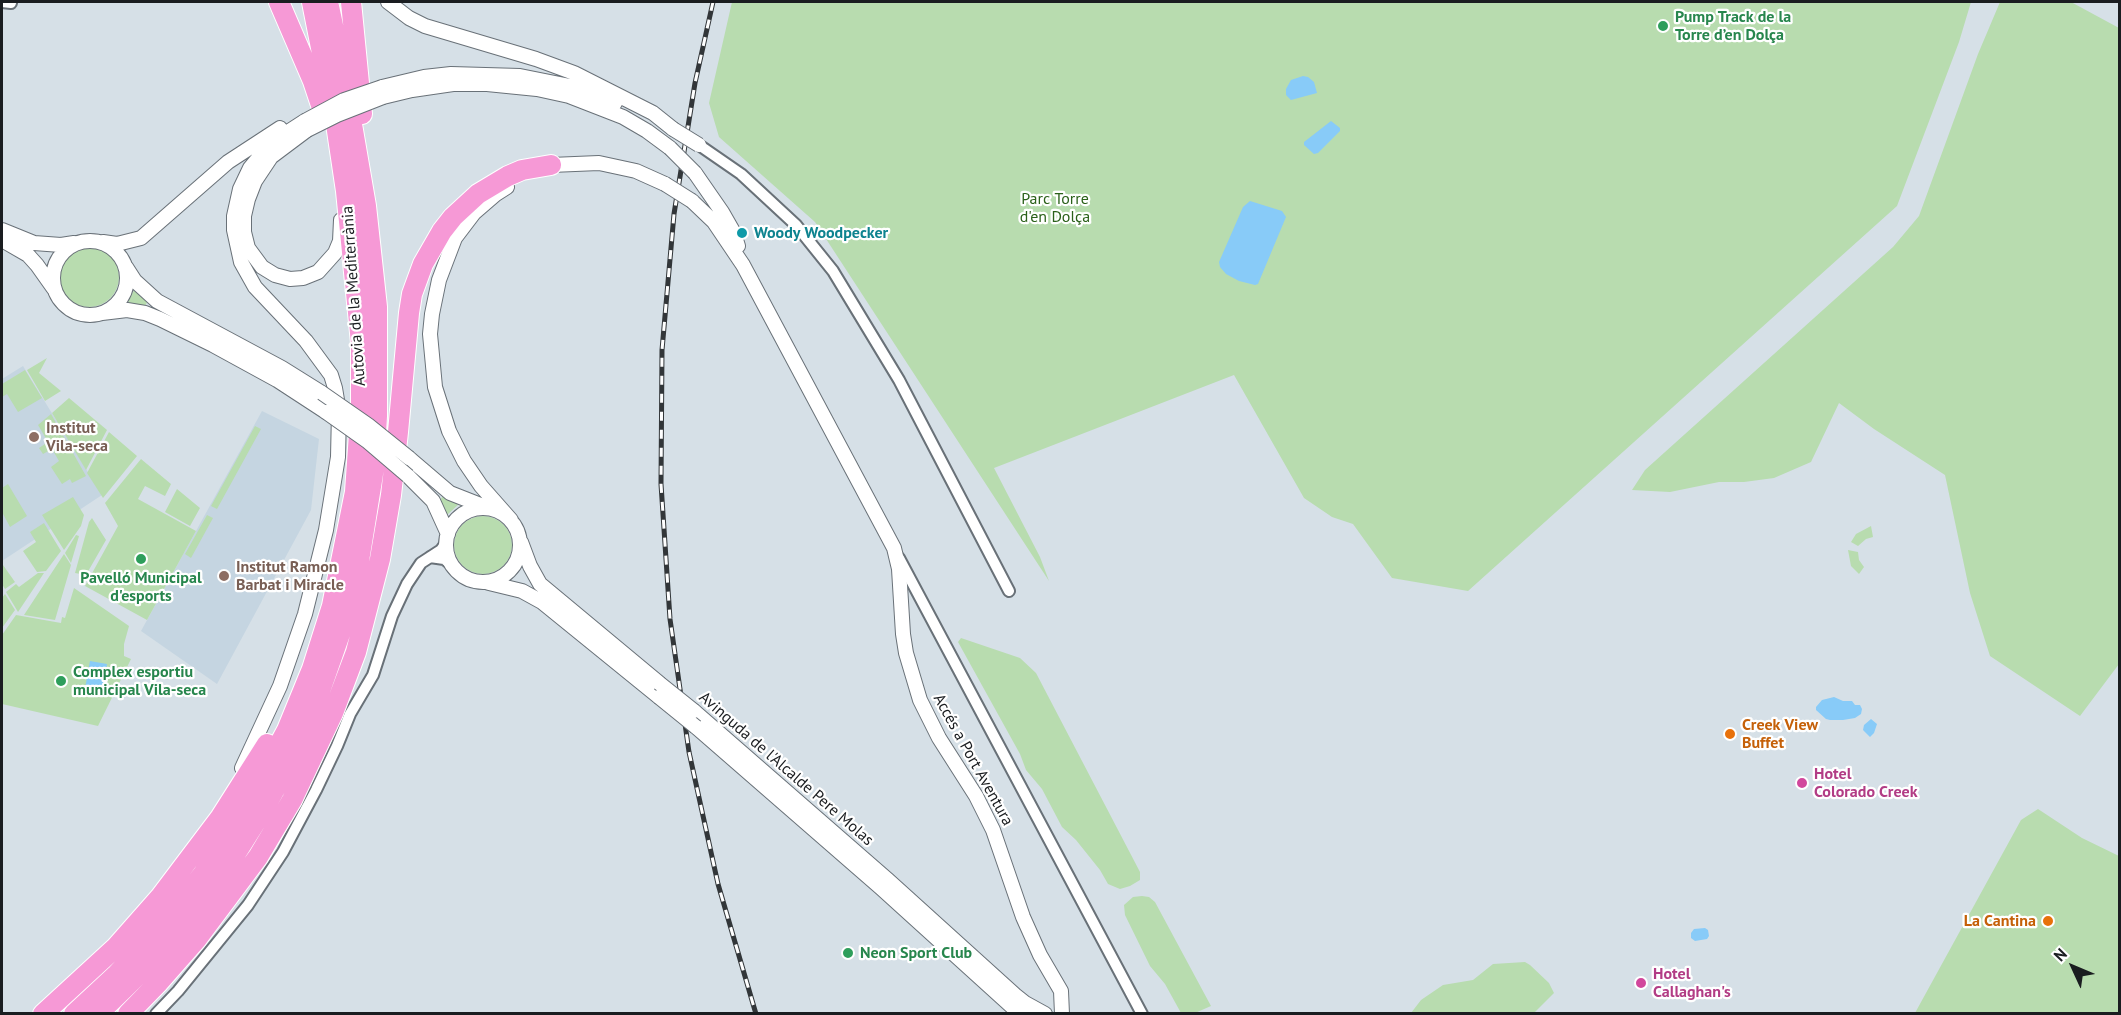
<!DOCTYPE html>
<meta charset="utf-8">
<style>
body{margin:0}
#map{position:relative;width:2121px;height:1015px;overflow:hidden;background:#d6e0e7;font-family:"PT Sans",sans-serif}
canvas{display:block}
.frame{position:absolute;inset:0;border:3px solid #1a1d20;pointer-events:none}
.north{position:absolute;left:2043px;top:937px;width:60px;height:60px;-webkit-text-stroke:4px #fff;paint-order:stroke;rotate:314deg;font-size:16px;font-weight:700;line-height:24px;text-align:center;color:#1a1d20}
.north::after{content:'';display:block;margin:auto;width:21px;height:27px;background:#1a1d20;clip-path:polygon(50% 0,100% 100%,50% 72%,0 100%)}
</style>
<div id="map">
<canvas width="2121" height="1015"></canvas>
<div class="frame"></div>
<div class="north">N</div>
</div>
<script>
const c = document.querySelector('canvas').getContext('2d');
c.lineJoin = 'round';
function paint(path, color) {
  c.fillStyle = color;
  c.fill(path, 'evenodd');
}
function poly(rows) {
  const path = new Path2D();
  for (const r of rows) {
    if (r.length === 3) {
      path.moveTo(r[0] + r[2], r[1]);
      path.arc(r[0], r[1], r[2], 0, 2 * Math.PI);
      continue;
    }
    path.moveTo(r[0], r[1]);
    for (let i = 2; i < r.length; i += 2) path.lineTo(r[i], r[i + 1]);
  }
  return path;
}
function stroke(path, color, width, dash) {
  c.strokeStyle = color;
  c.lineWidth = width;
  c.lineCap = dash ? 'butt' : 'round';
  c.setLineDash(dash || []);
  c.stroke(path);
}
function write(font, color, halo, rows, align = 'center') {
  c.font = font + ' "PT Sans",sans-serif';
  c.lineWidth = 4.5;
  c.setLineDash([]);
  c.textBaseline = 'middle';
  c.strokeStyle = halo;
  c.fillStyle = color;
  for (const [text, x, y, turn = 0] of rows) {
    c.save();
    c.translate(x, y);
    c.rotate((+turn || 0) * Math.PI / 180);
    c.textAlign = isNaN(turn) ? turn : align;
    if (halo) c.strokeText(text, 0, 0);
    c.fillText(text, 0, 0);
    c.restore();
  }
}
const built = poly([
 [23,366,102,495,2,561,2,379],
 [262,411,319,439,311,510,217,684,141,631]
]);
const green = poly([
 [732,2,1971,2,1959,42,1897,206,1468,591,1392,578,1353,524,1332,517,1304,498,1234,375,994,468,1040,557,1049,581,815,222,719,137,709,103],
 [2000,2,2071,2,2119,28,2119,664,2080,716,1990,656,1970,593,1945,475,1874,429,1839,403,1811,462,1774,478,1744,482,1719,482,1670,492,1632,490,1645,470,1893,247,1919,216,1978,54],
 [89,277,30],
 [134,290,147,302,145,307,127,304],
 [47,358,39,373,61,391,45,401,27,370],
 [25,370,42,398,18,412,7,394,2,397,2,384],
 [69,398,107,430,86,470,52,413],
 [51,414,86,476,72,483,70,479,62,484,51,467,59,461,52,449,43,454,39,448,48,442,38,425],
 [255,426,261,429,217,509,211,506],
 [109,432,137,456,103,498,87,473],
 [141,459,171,484,165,496,145,486,138,499,196,531,147,620,85,586,118,526,105,503],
 [8,484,27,516,10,527,2,512,2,488],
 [177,489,200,508,190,526,165,512],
 [443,496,459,504,447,515,440,500],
 [73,497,84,515,81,526,64,550,42,515],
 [207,515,213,518,191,558,185,554],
 [483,545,29],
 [92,518,106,540,86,575,75,573,89,522],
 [44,523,61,551,46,571,37,572,23,551,36,542,30,532],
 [1871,526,1873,537,1866,539,1858,546,1851,542,1856,534],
 [76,535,79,536,71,563,65,553],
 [1848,550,1858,552,1859,560,1864,567,1859,574,1851,566],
 [64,554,71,565,55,620,24,615],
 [3,565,15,582,5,589,2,584],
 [38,573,44,573,18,612,6,592,16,584,19,587],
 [74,588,129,626,124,644,124,656,131,659,98,726,2,704,2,635,16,615,61,623,62,617,65,618],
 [5,594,15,610,2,628,2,598],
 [961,638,1020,658,1036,673,1140,872,1140,880,1130,886,1120,889,1108,884,1100,870,1076,840,1062,827,1042,789,1026,770,1020,754,958,642],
 [2038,809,2082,838,2119,856,2119,1013,1915,1013,2021,820],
 [1142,896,1149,897,1155,902,1211,1006,1195,1013,1181,1013,1165,984,1150,966,1125,915,1124,905,1133,897],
 [1525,962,1530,965,1549,983,1554,993,1534,1013,1411,1013,1421,1000,1443,985,1473,980,1493,964]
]);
const water = poly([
 [1303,76,1308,77,1314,82,1317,93,1291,100,1286,95,1286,89,1291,80],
 [1331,121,1340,128,1340,131,1318,153,1314,154,1304,145,1304,142],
 [1250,201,1282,211,1286,217,1258,284,1255,285,1239,281,1226,274,1220,267,1219,262,1243,207],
 [90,661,107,664,101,697,84,694],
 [1834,697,1843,701,1852,701,1855,705,1860,705,1862,709,1861,714,1855,718,1843,720,1830,720,1826,719,1816,710,1816,707,1822,700],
 [1871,719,1877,724,1874,733,1870,737,1863,730,1864,725],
 [1705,928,1708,930,1709,936,1707,939,1695,941,1691,938,1691,933,1694,929]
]);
const minor = poly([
 [2,2,11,3],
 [699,145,741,174,796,225,833,271,899,380,1009,591],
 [430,557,444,559,452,565],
 [899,558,1142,1014],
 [156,1014,178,991,248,905,283,852,316,790,337,746,350,714,373,675,392,616,407,584,421,563,441,550,446,543]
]);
const tertiary = poly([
 [388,2,409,18,425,26,536,59,574,73,653,113,673,129],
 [382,87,424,77,451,74,520,76,570,86,615,103],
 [383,97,412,90,453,84,487,84,537,89,569,96,623,117,647,131,670,148],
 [307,130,271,157,255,181,248,199,244,216,244,232,248,248,262,267,275,275,290,279,303,278,318,272,335,253,340,241,341,220],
 [545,168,551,165,599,163,636,171,665,184],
 [695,173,722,212,734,233,738,246],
 [507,187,496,194,474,213,455,238,439,280,432,314,430,334,435,387,449,431,464,461,481,486,511,520],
 [692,201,714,222,743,265,894,548,899,569,903,634,906,653,920,700,939,738,976,796,993,830,1023,917,1040,955,1061,991,1062,1014],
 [2,230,34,243,61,245,74,243],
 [2,240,28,255,37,265,54,289],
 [90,278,37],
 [103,242,117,244,141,238,228,162,280,128],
 [126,267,135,281,157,301,282,368,322,393],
 [102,313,127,310,145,313,160,319,213,345,277,380,326,412],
 [409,458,450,493,483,506],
 [408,476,433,501,448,534],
 [483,545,37],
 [521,542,530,566,540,584,659,683],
 [489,583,522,591,542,602,659,697],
 [694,711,888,880,1015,995,1025,1003,1045,1014],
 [696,727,881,888,1020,1014],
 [242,768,280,686,305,614,326,530,338,457,339,412,335,388,331,375,306,341,255,287,241,262,234,230,234,216,240,189,250,168,271,143,305,121]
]);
const motorway = poly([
 [279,2,313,81,323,111],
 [351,2,362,114],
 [43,1014,116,947,161,896,220,818,267,744],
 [74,1014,117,974,162,925,203,874,239,819,287,730,312,669,332,606,355,492,361,404,361,343,346,191,336,124,312,2],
 [98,1014,143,970,186,922,226,869,262,812,289,764,314,708,341,631,358,567,374,468,377,416,377,307,366,206,343,72,328,2],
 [128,1014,159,982,196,940,258,857,292,800,333,713,356,652,380,559,391,495,398,432,409,313,412,294,423,264,442,231,453,217,478,194,508,176,522,170,551,165]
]);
const rail = poly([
 [713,2,695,83,674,214,662,350,661,484,670,619,689,752,718,884,756,1014]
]);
const tertiaryBridge = poly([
 [305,121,344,100,382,87],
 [673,129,699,145],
 [307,130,337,115,383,97],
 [670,148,695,173],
 [665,184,692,201],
 [322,393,368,425,409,458],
 [326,412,367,441,408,476],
 [659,683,694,711],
 [659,697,696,727]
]);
const markers = [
 [1663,26,6,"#2e9e5b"],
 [742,233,6,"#0f9aa8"],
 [34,437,6,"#8d6e63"],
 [141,559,6,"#2e9e5b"],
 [224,576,6,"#8d6e63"],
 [61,681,6,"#2e9e5b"],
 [1730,734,6,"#e8710a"],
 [1802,783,6,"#d1479c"],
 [2048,921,6,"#e8710a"],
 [848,953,6,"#2e9e5b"],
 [1641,983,6,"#d1479c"]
];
const leisureNames = [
 ["Pump Track de la",1675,17],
 ["Torre d’en Dolça",1675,35],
 ["Pavelló Municipal",141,578,"center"],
 ["d'esports",141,596,"center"],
 ["Complex esportiu",73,672],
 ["municipal Vila-seca",73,690],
 ["Neon Sport Club",860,953]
];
const parkNames = [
 ["Parc Torre",1055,199],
 ["d'en Dolça",1055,217]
];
const cultureNames = [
 ["Woody Woodpecker",754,233]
];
const streetNames = [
 ["Autovia de la Mediterrània",354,296,-94],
 ["Accés a Port Aventura",973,760,61],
 ["Avinguda de l'Alcalde Pere Molas",786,769,41]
];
const educationNames = [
 ["Institut",46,428],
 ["Vila-seca",46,446],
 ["Institut Ramon",236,567],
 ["Barbat i Miracle",236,585]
];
const foodNames = [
 ["Creek View",1742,725],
 ["Buffet",1742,743],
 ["La Cantina",2036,921,"right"]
];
const hotelNames = [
 ["Hotel",1814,774],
 ["Colorado Creek",1814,792],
 ["Hotel",1653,974],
 ["Callaghan's",1653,992]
];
paint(built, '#c5d5e1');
paint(green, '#b8dcaf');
paint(water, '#88cbf8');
stroke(minor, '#697178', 14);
stroke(tertiary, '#697178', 16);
stroke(motorway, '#fff', 22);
stroke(minor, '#fff', 10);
stroke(tertiary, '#fff', 14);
stroke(motorway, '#f699d6', 20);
stroke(rail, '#323639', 5);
stroke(rail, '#fff', 3, [9]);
stroke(tertiaryBridge, '#697178', 16, []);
stroke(tertiaryBridge, '#fff', 14);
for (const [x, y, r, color] of markers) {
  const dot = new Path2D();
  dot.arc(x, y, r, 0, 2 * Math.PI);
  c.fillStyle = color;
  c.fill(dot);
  stroke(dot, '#fff', 2);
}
write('bold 16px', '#27864d', '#fff', leisureNames, 'left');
write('16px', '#2b611a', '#fff', parkNames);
write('bold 16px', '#0d838f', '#fff', cultureNames, 'left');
write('16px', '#1a1d20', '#fff', streetNames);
write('bold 16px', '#785e54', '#fff', educationNames, 'left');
write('bold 16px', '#c56008', '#fff', foodNames, 'left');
write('bold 16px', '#b23c85', '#fff', hotelNames, 'left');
</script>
